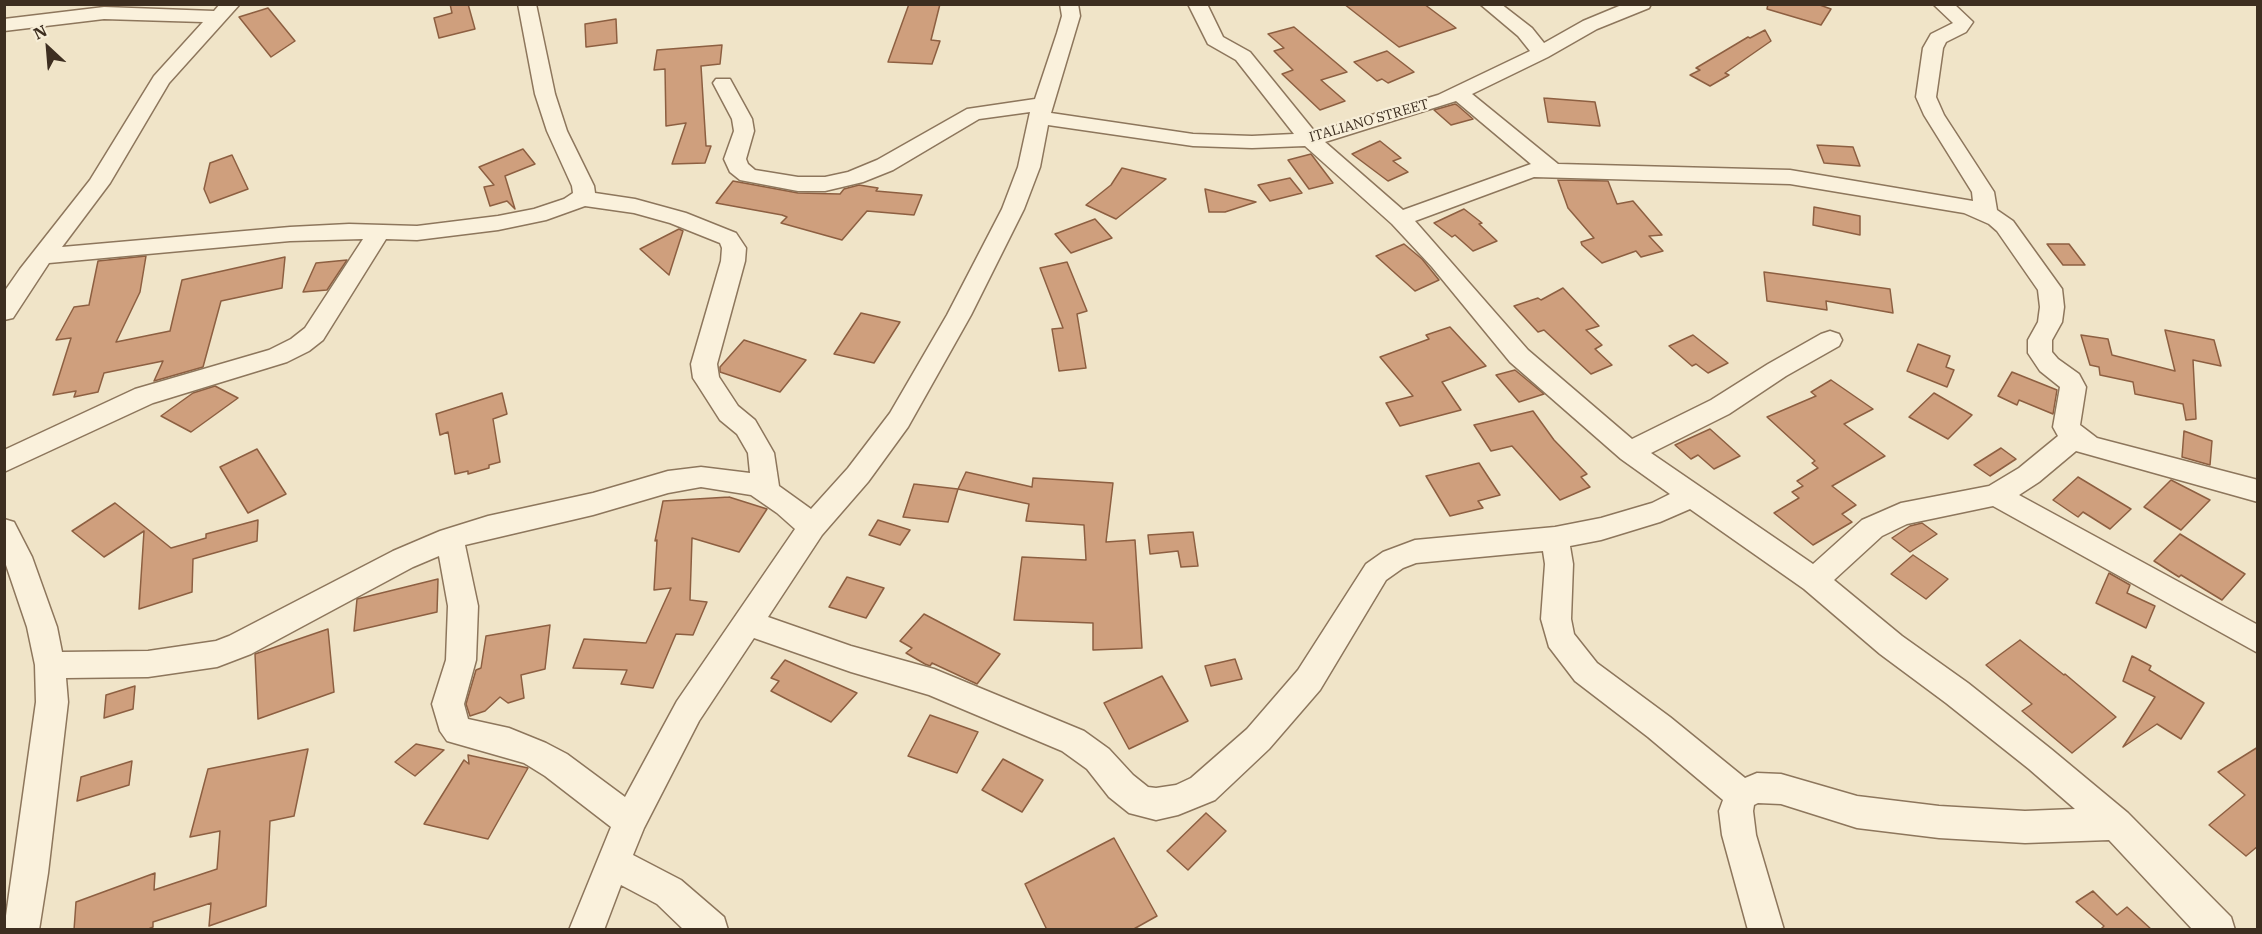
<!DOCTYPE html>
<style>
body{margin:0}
#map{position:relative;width:2262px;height:934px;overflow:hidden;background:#f0e4c8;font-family:"IBM Plex Serif",serif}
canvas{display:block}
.frame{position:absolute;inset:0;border:6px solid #3d2e20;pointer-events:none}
.north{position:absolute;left:18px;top:18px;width:60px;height:60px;-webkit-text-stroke:4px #f7eed8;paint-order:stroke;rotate:334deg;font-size:16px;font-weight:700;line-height:24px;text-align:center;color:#3d2e20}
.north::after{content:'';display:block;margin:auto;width:21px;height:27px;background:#3d2e20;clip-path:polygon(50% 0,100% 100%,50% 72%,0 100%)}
</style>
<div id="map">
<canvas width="2262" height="934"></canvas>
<div class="frame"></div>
<div class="north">N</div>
</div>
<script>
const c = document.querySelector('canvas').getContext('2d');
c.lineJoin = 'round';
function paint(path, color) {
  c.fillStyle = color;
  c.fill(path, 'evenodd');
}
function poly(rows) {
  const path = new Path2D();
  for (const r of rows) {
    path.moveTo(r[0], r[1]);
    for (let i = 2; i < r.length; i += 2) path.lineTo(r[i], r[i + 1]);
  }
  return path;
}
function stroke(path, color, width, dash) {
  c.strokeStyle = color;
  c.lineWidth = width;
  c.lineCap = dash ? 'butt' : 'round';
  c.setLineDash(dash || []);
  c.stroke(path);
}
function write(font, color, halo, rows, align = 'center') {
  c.font = font + ' "IBM Plex Serif",serif';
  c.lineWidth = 4.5;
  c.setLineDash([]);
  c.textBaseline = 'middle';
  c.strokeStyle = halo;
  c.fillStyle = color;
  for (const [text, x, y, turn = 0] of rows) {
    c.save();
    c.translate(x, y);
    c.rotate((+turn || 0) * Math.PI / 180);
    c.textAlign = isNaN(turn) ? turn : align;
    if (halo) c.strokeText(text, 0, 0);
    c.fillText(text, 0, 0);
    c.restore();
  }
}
const building = poly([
 [450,4,468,4,475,29,439,38,434,18,452,13,450,4],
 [909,4,940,4,931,40,940,41,932,64,888,62,909,4],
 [1344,4,1424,4,1456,28,1399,47,1344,4],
 [1768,4,1817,4,1831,9,1821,25,1767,9,1768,4],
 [268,8,295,41,271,57,239,17,268,8],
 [616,19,617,43,586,47,585,24,616,19],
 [1294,27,1347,72,1321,80,1345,101,1320,110,1282,74,1293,70,1274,51,1284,48,1268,34,1294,27],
 [1765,30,1771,41,1725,73,1729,75,1710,86,1690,75,1700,70,1696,68,1748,37,1750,38,1765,30],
 [722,45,720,64,701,66,706,146,711,146,705,163,672,164,686,123,666,126,665,69,654,70,657,50,722,45],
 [1387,51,1414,72,1388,83,1382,79,1377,81,1354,62,1387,51],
 [1544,98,1595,102,1600,126,1548,122,1544,98],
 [1455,104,1457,105,1473,119,1451,125,1434,110,1455,104],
 [1380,141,1401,158,1393,161,1408,172,1388,181,1352,154,1380,141],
 [1817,145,1853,147,1860,166,1824,163,1817,145],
 [523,149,535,164,505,176,515,209,507,201,490,206,484,187,494,185,479,167,523,149],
 [1311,154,1333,183,1309,189,1288,160,1311,154],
 [232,155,248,189,210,203,204,189,210,163,232,155],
 [1122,168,1166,179,1116,219,1086,205,1111,185,1122,168],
 [1290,178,1302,193,1270,201,1258,185,1290,178],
 [1558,180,1608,181,1617,204,1633,201,1662,235,1649,236,1663,251,1641,257,1636,251,1602,263,1582,245,1581,242,1594,238,1568,208,1558,180],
 [733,181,798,193,840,194,844,189,859,185,878,188,876,191,922,195,914,215,867,211,842,240,781,223,787,217,782,215,716,203,733,181],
 [1205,189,1256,202,1225,212,1209,212,1205,189],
 [1814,207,1860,216,1860,235,1813,225,1814,207],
 [1464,209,1482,223,1479,224,1497,241,1473,251,1455,235,1452,237,1434,223,1464,209],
 [1095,219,1112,238,1071,253,1055,234,1095,219],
 [679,229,683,231,669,275,640,249,679,229],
 [1404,244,1422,259,1439,280,1415,291,1376,256,1404,244],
 [2047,244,2069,244,2085,265,2063,265,2047,244],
 [146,256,140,292,116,342,170,331,182,280,285,257,282,288,221,301,203,367,154,381,163,361,104,373,98,392,74,397,76,391,53,395,71,338,56,340,74,307,89,305,98,261,146,256],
 [347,260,327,290,303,292,316,263,347,260],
 [1067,262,1087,311,1077,314,1086,368,1059,371,1052,329,1063,328,1040,268,1067,262],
 [1764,272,1890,289,1893,313,1826,301,1827,310,1767,301,1764,272],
 [1563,288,1599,326,1586,330,1602,345,1595,349,1612,365,1591,374,1544,330,1538,332,1514,306,1538,298,1541,300,1563,288],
 [861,313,900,322,874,363,834,354,861,313],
 [1450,327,1486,366,1442,382,1461,410,1400,426,1386,403,1413,396,1380,357,1429,339,1426,335,1450,327],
 [2165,330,2214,340,2221,366,2193,360,2196,419,2186,420,2183,404,2135,394,2133,382,2100,375,2099,367,2090,365,2081,335,2108,339,2112,355,2175,371,2165,330],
 [1693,335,1728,363,1708,373,1696,364,1692,366,1669,346,1693,335],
 [744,340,806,360,780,392,720,372,720,367,744,340],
 [1918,344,1950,356,1946,367,1954,370,1947,387,1907,371,1918,344],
 [1515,370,1544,394,1519,402,1496,375,1515,370],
 [2012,372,2057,390,2053,414,2019,400,2017,405,1998,396,2012,372],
 [1831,380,1873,409,1844,424,1885,456,1832,486,1856,505,1842,514,1852,522,1813,545,1774,513,1799,498,1792,492,1803,486,1797,481,1818,468,1812,463,1815,461,1767,417,1816,396,1811,392,1831,380],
 [215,386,238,398,191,432,161,416,193,393,215,386],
 [502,393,507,414,493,419,500,462,489,465,489,468,468,474,468,471,455,474,448,432,440,435,436,414,502,393],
 [1934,393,1972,415,1948,439,1909,417,1934,393],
 [1533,411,1554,440,1587,474,1581,477,1590,487,1560,500,1512,446,1491,451,1474,425,1533,411],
 [1710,429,1740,456,1714,469,1698,455,1691,459,1675,445,1710,429],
 [2184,431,2212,441,2210,465,2182,457,2184,431],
 [2001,448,2016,459,1990,476,1974,465,2001,448],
 [257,449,286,494,248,513,220,467,257,449],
 [1479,463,1500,495,1478,501,1483,508,1450,516,1426,476,1479,463],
 [966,472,1032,487,1033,478,1113,483,1106,542,1135,540,1142,648,1093,650,1093,623,1014,620,1022,557,1086,560,1084,525,1026,521,1029,504,958,489,966,472],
 [2078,477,2131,509,2110,529,2083,512,2078,517,2053,500,2078,477],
 [2171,480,2210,500,2181,530,2144,507,2171,480],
 [914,484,958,489,948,522,903,517,914,484],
 [729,497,767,509,739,552,692,538,690,600,707,602,693,635,676,634,653,688,621,684,627,670,573,668,584,639,646,643,671,588,654,590,657,540,655,541,663,501,729,497],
 [115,503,171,548,206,538,206,534,258,520,257,541,193,559,192,592,139,609,144,531,104,557,72,531,115,503],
 [878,520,910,530,900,545,869,535,878,520],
 [1922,523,1937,534,1910,552,1892,538,1910,526,1922,523],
 [1193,532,1198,566,1181,567,1178,551,1150,554,1148,535,1193,532],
 [2180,534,2245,574,2222,600,2181,575,2179,577,2154,561,2180,534],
 [1913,555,1948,579,1926,599,1891,574,1913,555],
 [2109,573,2130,585,2127,593,2155,606,2146,628,2096,603,2109,573],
 [847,577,884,588,866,618,829,607,847,577],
 [438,579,437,612,354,631,357,599,438,579],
 [924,614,1000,654,977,684,932,663,930,666,925,664,906,653,912,648,900,641,924,614],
 [550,625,545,669,521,675,524,698,508,703,500,697,485,711,470,716,466,704,476,670,481,668,486,636,550,625],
 [328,629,334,692,258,719,255,654,328,629],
 [2020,640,2064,675,2065,674,2116,717,2072,753,2022,711,2032,704,1986,665,2020,640],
 [2132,656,2151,666,2149,670,2204,703,2181,739,2157,724,2123,747,2155,697,2123,681,2132,656],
 [1235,659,1242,679,1211,686,1205,666,1235,659],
 [785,660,857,693,831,722,771,691,779,681,771,678,785,660],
 [1162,676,1188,721,1129,749,1104,703,1162,676],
 [135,686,133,709,104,718,106,695,135,686],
 [930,715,978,732,957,773,908,756,930,715],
 [416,744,444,750,415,776,395,762,416,744],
 [2258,747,2258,846,2246,856,2209,825,2245,795,2218,772,2258,747],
 [308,749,294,816,270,821,266,906,209,926,211,903,153,922,153,927,146,930,74,930,76,902,155,873,154,890,217,869,220,831,190,837,208,769,308,749],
 [468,755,528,768,488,839,424,824,464,760,469,764,468,755],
 [1003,759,1043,780,1022,812,982,790,1003,759],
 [132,761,129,785,77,801,81,777,132,761],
 [1206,813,1226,831,1188,870,1167,851,1206,813],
 [1114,838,1157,916,1132,930,1047,930,1025,884,1114,838],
 [2093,891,2117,915,2127,907,2152,930,2100,930,2104,926,2076,902,2093,891]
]);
const minor = poly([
 [220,4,240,4,169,83,110,183,62,247,290,227,349,224,417,226,498,216,534,209,564,199,573,193,572,186,547,131,535,94,518,4,536,4,555,94,567,131,594,186,595,193,635,199,686,213,736,233,746,248,745,261,717,364,719,377,738,406,755,420,770,446,774,453,779,486,811,509,848,468,890,413,947,315,1002,209,1018,167,1030,112,979,119,893,170,863,182,825,191,798,191,740,180,730,172,724,159,734,131,732,119,713,83,716,79,730,79,752,119,754,131,746,159,748,164,755,170,798,177,825,177,848,172,877,160,967,109,1035,99,1057,33,1062,16,1060,4,1078,4,1080,16,1051,113,1193,134,1252,136,1294,134,1236,60,1208,44,1188,4,1207,4,1223,37,1250,52,1315,132,1438,95,1530,51,1518,36,1480,4,1501,4,1532,28,1544,43,1583,21,1624,4,1651,4,1649,8,1597,29,1548,57,1472,94,1558,164,1790,170,1973,201,1972,192,1924,115,1916,97,1923,48,1931,34,1953,23,1933,4,1954,4,1973,22,1966,32,1946,42,1943,48,1936,97,1944,115,1994,192,1997,210,2013,221,2062,289,2064,307,2062,322,2052,340,2052,352,2058,359,2079,374,2086,387,2080,425,2097,438,2258,480,2258,502,2076,451,2039,482,2019,495,2258,625,2258,653,1993,506,1907,524,1882,536,1834,580,1902,636,1968,683,2051,749,2128,813,2231,917,2235,930,2193,930,2109,840,2025,843,1939,838,1857,828,1781,804,1758,803,1754,805,1753,811,1756,835,1784,930,1748,930,1722,835,1719,811,1723,800,1648,737,1575,681,1549,647,1541,619,1545,564,1543,551,1416,563,1403,568,1386,580,1320,690,1269,749,1215,800,1178,815,1156,820,1129,813,1109,797,1087,769,1062,751,929,695,851,672,754,638,699,721,644,828,633,855,681,880,724,917,728,930,684,930,657,904,621,885,604,930,569,930,611,827,545,776,524,763,447,741,440,731,432,704,446,660,448,606,439,556,413,567,251,654,217,667,148,677,66,678,68,702,48,873,39,930,4,930,36,702,35,665,27,627,4,559,4,519,14,522,32,557,57,627,62,652,148,651,216,641,229,636,393,551,440,531,488,516,593,493,668,471,701,467,750,473,748,453,737,434,720,420,697,384,693,378,691,364,721,261,722,248,720,243,670,223,634,213,585,206,546,220,498,230,417,240,386,239,323,340,309,351,287,362,153,403,4,472,4,450,135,389,269,350,291,339,305,328,363,239,290,241,49,263,13,318,4,320,4,292,20,269,90,180,154,76,203,22,104,19,4,31,4,19,104,7,214,11,220,4],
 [1456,101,1531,164,1403,210,1325,142,1456,101],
 [1048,125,1193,146,1252,148,1305,146,1392,224,1432,267,1510,362,1621,459,1670,494,1652,503,1601,518,1555,527,1415,540,1383,552,1366,564,1298,670,1247,729,1191,778,1176,785,1156,788,1148,787,1133,775,1109,749,1084,731,934,669,851,646,768,617,822,535,868,482,908,427,971,315,1024,209,1040,167,1048,125],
 [1534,177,1790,184,1964,213,1989,224,1997,231,2038,290,2040,307,2038,322,2028,340,2028,353,2040,371,2060,387,2053,427,2058,436,2019,468,1989,486,1901,503,1862,520,1813,564,1651,453,1729,414,1786,376,1839,346,1842,340,1839,334,1830,331,1821,334,1768,364,1711,400,1632,439,1528,350,1415,221,1534,177],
 [701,487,751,495,777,513,795,529,677,701,625,797,567,754,546,743,509,728,468,719,464,704,476,660,478,606,465,545,593,515,668,493,701,487],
 [1690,509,1804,589,1880,654,1946,703,2029,769,2075,809,2025,811,1939,806,1857,796,1781,774,1757,773,1745,778,1670,717,1597,663,1574,634,1571,619,1573,564,1570,546,1601,540,1660,522,1690,509]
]);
const farStreetnames = [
 ["ITALIANO STREET",1369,121,-16]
];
paint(building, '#cf9f7d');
stroke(building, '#8d5f41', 1.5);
stroke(minor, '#8d765c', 3);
paint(minor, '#faf1dc');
write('14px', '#3d2e20', '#f7eed8', farStreetnames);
</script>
